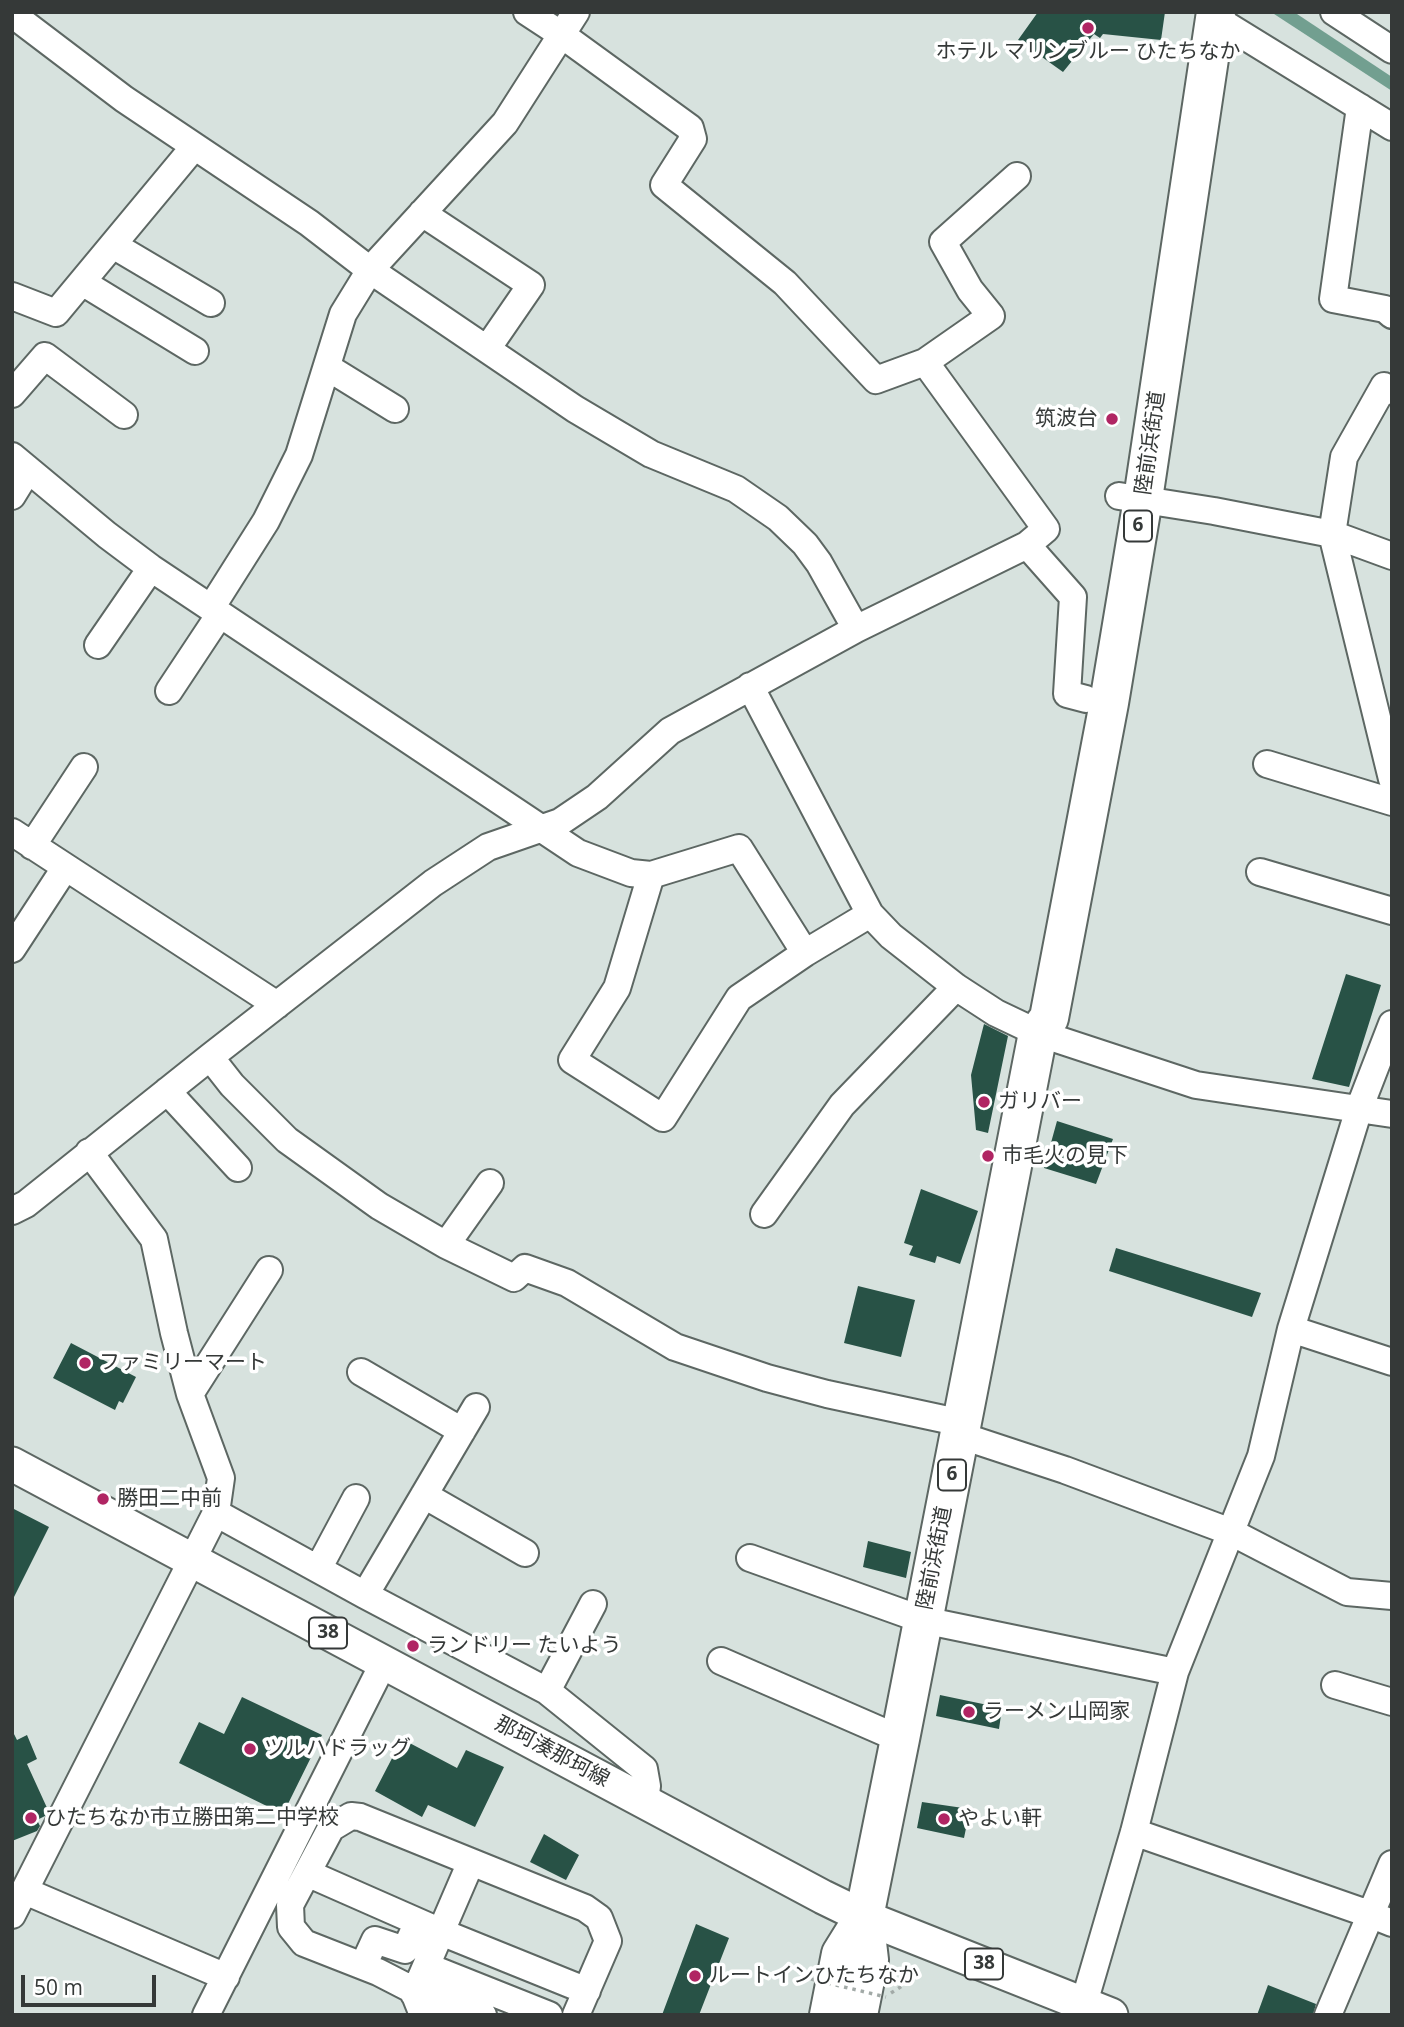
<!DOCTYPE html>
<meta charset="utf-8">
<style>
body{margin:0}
#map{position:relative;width:1404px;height:2027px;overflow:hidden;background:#d7e2de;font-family:"Open Sans",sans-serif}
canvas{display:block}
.frame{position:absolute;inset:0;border:14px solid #353938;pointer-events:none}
.scale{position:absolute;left:21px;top:1975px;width:135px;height:32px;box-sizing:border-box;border:4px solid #353938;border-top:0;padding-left:9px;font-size:21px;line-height:24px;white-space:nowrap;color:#353938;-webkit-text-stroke:5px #fff;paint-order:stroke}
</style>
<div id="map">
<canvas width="1404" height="2027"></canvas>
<div class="frame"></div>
<div class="scale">50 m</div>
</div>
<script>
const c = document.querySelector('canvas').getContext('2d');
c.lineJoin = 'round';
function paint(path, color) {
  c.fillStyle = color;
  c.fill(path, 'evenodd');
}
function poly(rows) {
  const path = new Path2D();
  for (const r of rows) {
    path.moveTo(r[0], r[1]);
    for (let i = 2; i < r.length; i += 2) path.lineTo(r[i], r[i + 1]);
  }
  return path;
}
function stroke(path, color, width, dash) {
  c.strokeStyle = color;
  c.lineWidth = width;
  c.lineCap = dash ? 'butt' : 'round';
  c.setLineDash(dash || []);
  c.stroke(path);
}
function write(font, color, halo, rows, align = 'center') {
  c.font = font + ' "Open Sans","Noto Sans JP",sans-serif';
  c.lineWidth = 7;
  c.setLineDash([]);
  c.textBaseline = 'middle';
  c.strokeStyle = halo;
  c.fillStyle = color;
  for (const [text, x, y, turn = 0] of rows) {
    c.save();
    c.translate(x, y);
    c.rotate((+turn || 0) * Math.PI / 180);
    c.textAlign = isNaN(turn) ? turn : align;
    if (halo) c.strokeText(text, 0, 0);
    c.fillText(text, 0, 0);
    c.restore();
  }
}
const water = poly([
 [1271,12,1294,12,1392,77,1392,91]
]);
const building = poly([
 [1038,12,1165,12,1161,40,1103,34,1100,38,1094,34,1063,72,1018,40],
 [1346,974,1381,985,1349,1087,1312,1079],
 [984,1024,1008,1036,988,1133,976,1130,971,1075],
 [1057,1121,1113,1139,1096,1184,1044,1168],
 [921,1189,978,1211,960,1264,937,1256,935,1263,909,1255,913,1246,904,1243],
 [1116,1248,1261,1293,1252,1317,1109,1271],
 [858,1286,915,1300,901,1357,844,1343],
 [71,1343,136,1377,123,1403,119,1401,115,1410,53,1378],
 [12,1508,49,1527,12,1601],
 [868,1541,911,1552,906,1578,863,1567],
 [940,1695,1002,1708,999,1729,936,1716],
 [242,1697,322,1735,283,1814,179,1763,199,1722,224,1734],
 [12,1730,17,1740,27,1735,37,1759,27,1764,48,1810,45,1816,37,1820,40,1826,37,1831,12,1841],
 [402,1739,457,1768,466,1750,504,1767,475,1827,428,1805,422,1817,375,1791],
 [922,1802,970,1809,964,1838,917,1828],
 [544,1834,579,1855,566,1880,530,1862],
 [696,1924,729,1938,699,2015,662,2015],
 [1268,1985,1316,2004,1313,2015,1257,2015]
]);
const path = poly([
 [891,1993,919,1975]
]);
const minor = poly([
 [527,12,562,35,690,128,693,139,664,185,785,283,876,380,925,362,991,316,970,290,943,242,1017,176],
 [1334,12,1392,50],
 [12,14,124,99,309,223,370,270,575,409,651,454,736,489,778,518,805,544,819,563,856,629],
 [1215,18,1392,127],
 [1360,107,1333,299,1385,309,1392,315],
 [422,213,531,285,487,349],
 [113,245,211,303],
 [82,282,195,351],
 [12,296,56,313,194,147],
 [327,367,395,409],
 [1392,391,1384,386,1344,457,1332,534,1392,779],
 [12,394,45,356,124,415],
 [12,456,107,535,151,568,578,853,631,873,651,875,739,848,805,953],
 [12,496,28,470],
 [1119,496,1214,511,1332,534,1392,556],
 [1027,545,1073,597,1067,694,1086,699],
 [211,608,266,521,299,455,343,314,370,270,505,123,576,12],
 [98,645,151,568],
 [750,686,870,914,891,936,956,987,996,1013,1038,1033,1196,1085,1392,1114],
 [169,691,220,614],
 [1267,764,1392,802],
 [12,832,277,1005],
 [32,846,84,767],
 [1260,872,1392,911],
 [651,875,617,988,572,1060,663,1118,739,998,805,953,870,914],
 [12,949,65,868],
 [210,1057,232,1085,287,1140,379,1206,446,1245,514,1278,525,1268,567,1283,675,1347,767,1378,827,1394,962,1423],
 [167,1091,238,1168],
 [12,1211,26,1204,210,1057,433,883,488,847,560,822,597,797,670,731,856,629,1027,545,1046,529,925,362],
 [764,1214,842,1105,956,987],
 [446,1245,490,1183],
 [1291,1329,1392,1362],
 [361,1372,462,1431],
 [190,1394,269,1270],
 [959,1435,1065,1470,1231,1532,1347,1592,1392,1596],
 [424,1495,525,1553],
 [216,1513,365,1595,547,1691,644,1769,647,1786,645,1801],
 [750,1558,923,1620,1175,1672],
 [318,1569,356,1498],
 [365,1595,476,1407],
 [721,1661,900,1739],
 [1335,1685,1392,1702],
 [547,1691,593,1604],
 [1134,1832,1372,1915,1392,1923],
 [307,1873,441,1932,587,1991],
 [25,1891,226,1977],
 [12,1915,216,1513,221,1478,190,1394,174,1333,154,1239,89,1152],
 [363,1966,375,1940,405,1950,418,1922],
 [426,1966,549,2015],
 [420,1980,448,2001,445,2015],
 [414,1994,471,1862],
 [448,2001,483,2015],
 [1084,2003,1134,1832,1175,1672,1261,1456,1291,1329,1359,1109,1392,1024],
 [206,2015,384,1662],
 [423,2015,413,1990,378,1972,304,1943,291,1927,290,1905,331,1828,351,1816,360,1817,585,1908,599,1918,608,1941,576,2015],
 [1328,2015,1392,1864]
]);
const major = poly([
 [12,1464,823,1897,864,1917,1111,2015]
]);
const highway = poly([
 [829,2015,841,1954,864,1917],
 [858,2015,869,1960,864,1917,900,1739,1038,1033,1049,1018,1109,703,1143,499,1216,12]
]);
const pathBridge = poly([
 [811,1979,886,1997]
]);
const markers = [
 [1088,28,7,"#b02563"],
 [1112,419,7,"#b02563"],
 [984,1102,7,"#b02563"],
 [988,1156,7,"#b02563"],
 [85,1363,7,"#b02563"],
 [103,1499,7,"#b02563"],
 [413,1646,7,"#b02563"],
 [969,1712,7,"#b02563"],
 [250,1749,7,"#b02563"],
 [31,1818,7,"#b02563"],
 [944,1819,7,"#b02563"],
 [695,1976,7,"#b02563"]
];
const shields = [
 [1138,526,28],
 [952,1475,28],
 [328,1633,38],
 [984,1964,38]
];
const shieldNames = [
 ["6",1138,526],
 ["6",952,1475],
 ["38",328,1633],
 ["38",984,1964]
];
const poiNames = [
 ["ホテル マリンブルー ひたちなか",1088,52,"center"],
 ["筑波台",1098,419,"right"],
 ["ガリバー",998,1102],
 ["市毛火の見下",1002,1156],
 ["ファミリーマート",99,1363],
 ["勝田二中前",117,1499],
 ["ランドリー たいよう",427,1646],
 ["ラーメン山岡家",983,1712],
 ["ツルハドラッグ",264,1749],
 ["ひたちなか市立勝田第二中学校",45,1818],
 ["やよい軒",958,1819],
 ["ルートインひたちなか",709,1976]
];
const streetNames = [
 ["陸前浜街道",1151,443,-82],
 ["陸前浜街道",935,1558,-79],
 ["那珂湊那珂線",552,1752,28]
];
paint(water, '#729f90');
paint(building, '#285246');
stroke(minor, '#5d6763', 30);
stroke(major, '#5d6763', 37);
stroke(highway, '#5d6763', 42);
stroke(path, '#a2aaa7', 3.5, [3.5, 5]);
stroke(minor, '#fff', 26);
stroke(major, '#fff', 33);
stroke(highway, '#fff', 38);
stroke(pathBridge, '#a2aaa7', 3.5, [3.5, 5]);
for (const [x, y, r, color] of markers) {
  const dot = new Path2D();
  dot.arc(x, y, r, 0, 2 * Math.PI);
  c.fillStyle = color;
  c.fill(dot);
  stroke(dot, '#fff', 2.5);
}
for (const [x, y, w] of shields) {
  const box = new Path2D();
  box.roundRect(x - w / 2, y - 15.5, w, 31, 5);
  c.fillStyle = '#fff';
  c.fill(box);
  stroke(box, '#353938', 2);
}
write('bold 19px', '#353938', null, shieldNames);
write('21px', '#353938', '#fff', poiNames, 'left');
write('21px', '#353938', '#fff', streetNames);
</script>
